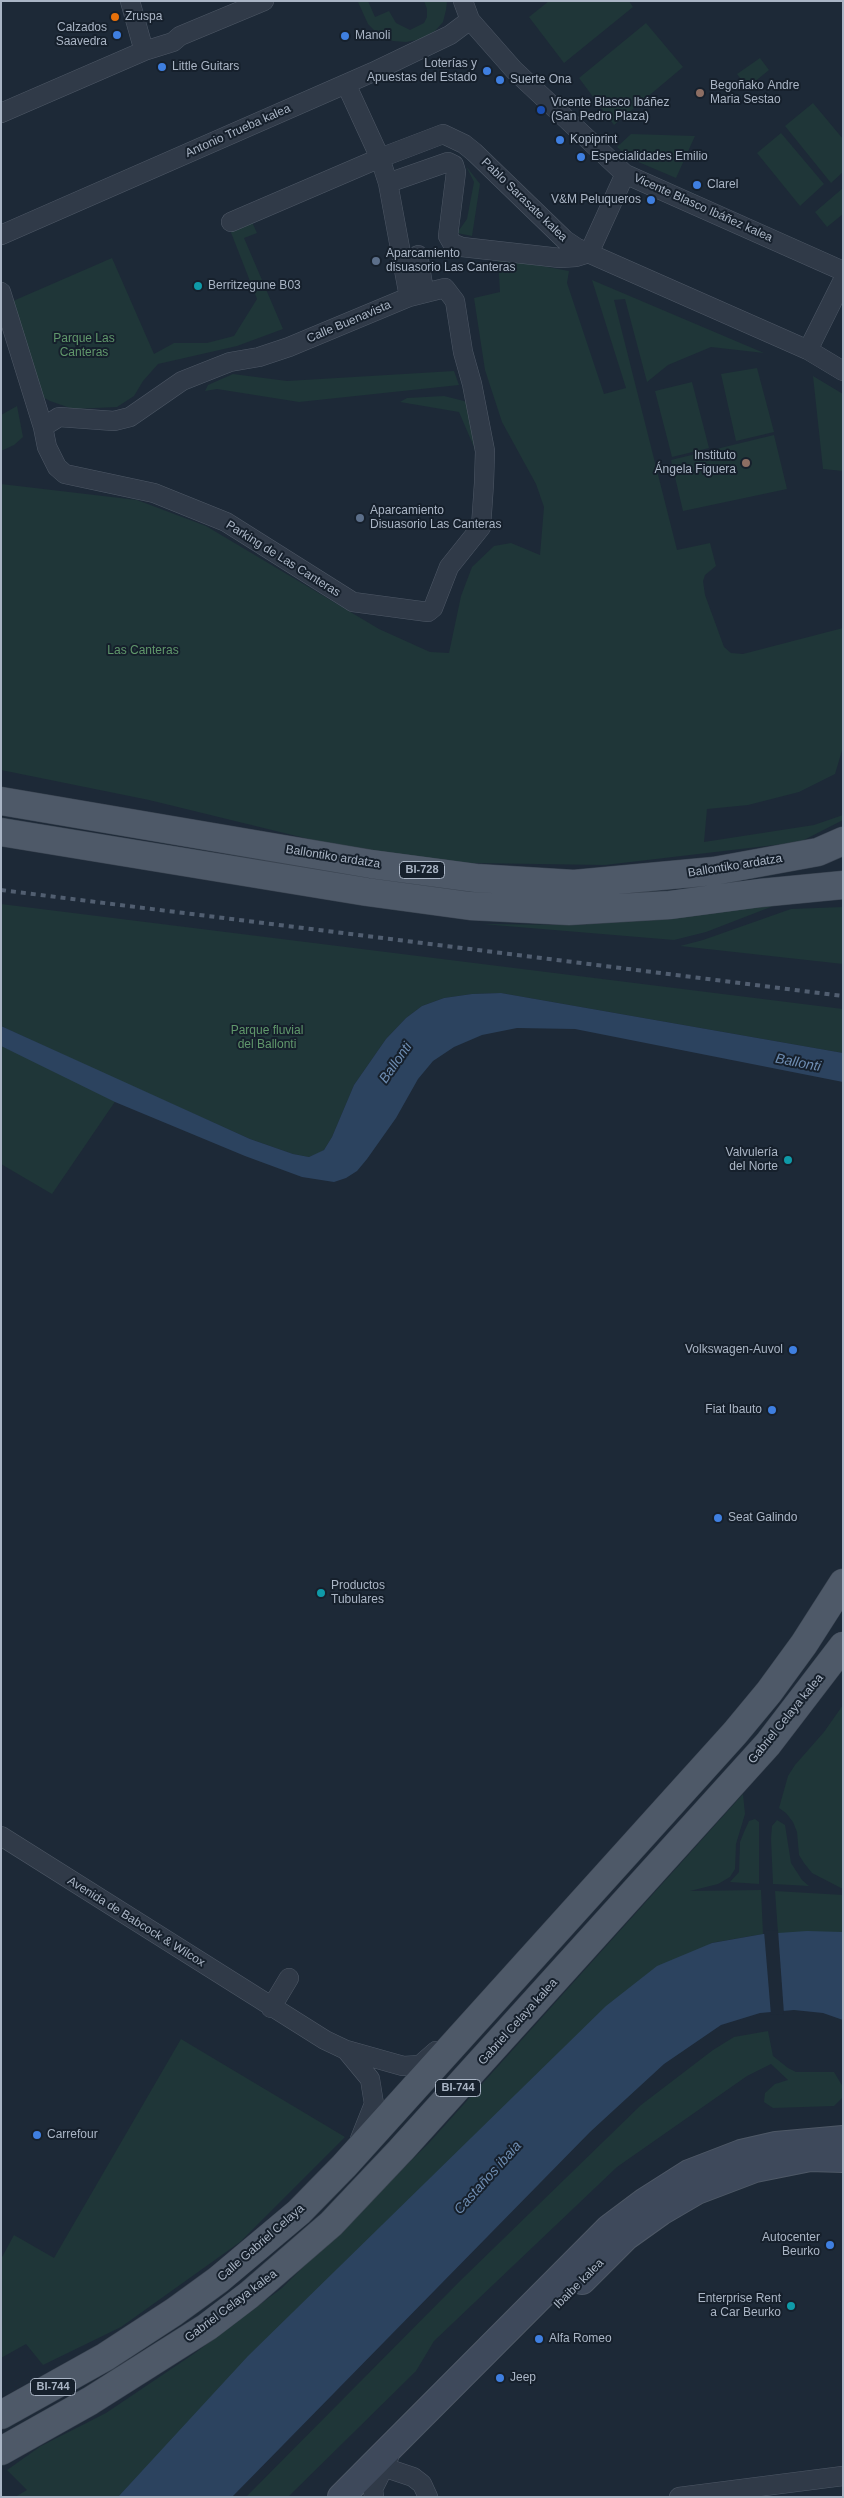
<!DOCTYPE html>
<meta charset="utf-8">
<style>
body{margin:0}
#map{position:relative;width:844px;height:2498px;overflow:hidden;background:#1d2937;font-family:Helvetica,sans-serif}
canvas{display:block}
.frame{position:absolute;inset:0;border:2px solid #aab5c5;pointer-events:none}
</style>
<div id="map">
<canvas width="844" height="2498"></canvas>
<div class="frame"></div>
</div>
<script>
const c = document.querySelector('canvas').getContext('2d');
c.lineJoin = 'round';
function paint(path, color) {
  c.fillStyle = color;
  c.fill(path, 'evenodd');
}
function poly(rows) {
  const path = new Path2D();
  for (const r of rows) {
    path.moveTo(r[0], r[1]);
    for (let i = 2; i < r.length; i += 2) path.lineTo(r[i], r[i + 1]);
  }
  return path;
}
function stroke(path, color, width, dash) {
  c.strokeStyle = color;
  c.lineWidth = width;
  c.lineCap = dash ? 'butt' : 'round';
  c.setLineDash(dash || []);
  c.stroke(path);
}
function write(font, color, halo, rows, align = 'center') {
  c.font = font + ' Helvetica,sans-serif';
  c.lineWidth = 4;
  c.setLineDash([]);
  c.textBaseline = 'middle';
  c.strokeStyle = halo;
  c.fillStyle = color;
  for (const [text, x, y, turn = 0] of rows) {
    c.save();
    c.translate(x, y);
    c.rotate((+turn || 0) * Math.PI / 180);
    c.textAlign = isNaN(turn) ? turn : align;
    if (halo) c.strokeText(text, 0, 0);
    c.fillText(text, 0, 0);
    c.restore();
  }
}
const green = poly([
 [368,1,375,17,389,11,396,23,410,30,424,23,427,17,427,9,424,1,447,1,446,10,443,22,435,31,422,39,406,42,393,41,380,36,368,24,358,2],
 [549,1,629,1,633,7,564,63,529,17],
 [646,23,683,67,614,125,579,78],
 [760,58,769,70,753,83,754,85,749,90,737,74],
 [813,103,843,139,843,172,831,183,785,126],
 [781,133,824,184,800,206,757,153],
 [631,134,695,136,676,178,629,158,617,147],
 [466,166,480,184,472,236,457,233,467,219,474,182],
 [843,188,843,214,827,227,815,212],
 [251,220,257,233,244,238,283,329,237,346,158,364,143,381,134,396,117,407,73,409,50,401,39,395,13,301,112,258,154,354,174,343,207,343,234,336,257,299,230,230],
 [498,258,569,271,567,283,604,394,626,388,592,280,764,353,711,347,668,365,647,382,625,299,614,300,677,550,710,543,716,566,705,575,703,581,705,595,724,647,731,653,743,654,843,628,843,747,835,774,799,792,748,805,707,809,704,842,814,825,843,815,843,820,800,842,605,865,403,862,149,800,1,770,1,484,137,500,206,526,379,629,430,652,449,653,461,596,472,567,494,546,511,543,540,555,544,507,536,484,502,422,485,370,474,298,500,292],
 [757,368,774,432,736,441,721,374],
 [454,371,459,385,299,402,217,389,205,391,208,385,233,374,287,381],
 [813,376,843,394,843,471,823,469],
 [692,382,709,448,672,457,655,391],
 [444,396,464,401,469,405,477,454,459,412,400,402,407,398],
 [17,406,23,437,14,445,1,451,1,415],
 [774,435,787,489,683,511,671,460],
 [781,903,706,932,674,940,482,924,577,925,715,913],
 [1,904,843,1009,843,1053,501,993,472,994,444,998,422,1006,406,1018,386,1039,354,1085,332,1137,324,1150,319,1153,309,1157,293,1154,250,1139,127,1084,52,1194,1,1164,1,1046,22,1055,126,1084,1,1026],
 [843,907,843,964,680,946,703,940,791,909],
 [843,1705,843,1889,812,1873,804,1863,799,1855,797,1832,793,1822,786,1813,779,1808,788,1776,795,1765,824,1732],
 [743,1794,745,1814,736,1844,735,1869,730,1877,718,1884,690,1891,761,1890,763,1934,711,1943,153,2460,118,2497,15,2497,27,2490,7,2470,41,2446,106,2413,195,2353,282,2288,428,2144],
 [755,1819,759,1822,759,1884,730,1882,739,1872,740,1842,744,1832,749,1821],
 [777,1820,785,1825,791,1863,802,1880,809,1886,773,1884,771,1839,772,1826],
 [775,1891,843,1895,843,1933,778,1933],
 [768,2031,773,2056,788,2068,796,2072,834,2072,843,2087,843,2097,834,2106,773,2108,764,2102,765,2093,775,2084,788,2080,771,2064,747,2076,617,2167,434,2341,416,2371,288,2497,246,2497,461,2280,641,2105,713,2050,734,2037],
 [181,2039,345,2137,240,2242,121,2327,43,2365,26,2344,1,2358,1,2259,14,2235,54,2258]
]);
const water = poly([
 [501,993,843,1053,843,1082,575,1029,517,1028,482,1035,454,1047,433,1061,418,1079,396,1118,367,1159,357,1171,346,1178,334,1182,302,1177,245,1156,115,1102,1,1046,1,1026,250,1139,293,1154,309,1157,324,1150,332,1137,354,1085,386,1039,406,1018,422,1006,444,998,472,994],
 [807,1931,843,1932,843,2020,823,2013,794,2010,760,2013,721,2025,664,2064,590,2132,232,2497,118,2497,248,2356,606,2006,657,1966,712,1943,763,1934]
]);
const pier = poly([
 [778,1930,784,2014,771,2015,764,1931]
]);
const minor = poly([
 [130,1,144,51],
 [463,1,470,20,514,70,625,174,843,271],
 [346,84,380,158,388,183,409,297],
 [1,113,144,51,173,42,180,36,264,1],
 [388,183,448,162,454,165,456,172,448,236,452,243,462,247,560,258,576,257,589,253],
 [231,222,380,158,443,134,464,144,474,152,565,240,577,248,808,350,843,371],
 [1,235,373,72,450,35,470,20],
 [589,253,625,174],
 [418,255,424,291],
 [445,288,455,301,463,352,472,384,485,451,484,483,481,527,449,567,433,608,428,612,353,602,226,522,154,493,65,474,57,467,47,447,43,427,59,417,114,421,130,417,182,381,230,362,259,357,289,347,409,297,445,288],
 [1,292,43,427],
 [808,350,843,280],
 [1,1836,325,2040,346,2050,403,2066,420,2065,436,2051],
 [271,2008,289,1978],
 [346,2050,370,2079,374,2104,360,2139],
 [374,2464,413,2477,422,2484,428,2497],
 [374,2497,373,2489,389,2457],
 [679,2497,843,2476]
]);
const secondary = poly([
 [582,2281,626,2237,661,2212,697,2191,755,2169,810,2158,843,2159],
 [341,2497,609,2228,645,2201,689,2173,741,2153,776,2145,843,2139]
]);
const primary = poly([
 [1,801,371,864,476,878,574,884,714,871,818,852,843,841],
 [1,832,367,892,470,906,569,911,670,905,760,893,843,885],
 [1,2415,105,2357,174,2312,218,2280,299,2212,344,2166,735,1733,769,1692,804,1644,843,1583],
 [1,2451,90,2401,207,2327,249,2295,331,2224,401,2150,768,1744,843,1646]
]);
const rail = poly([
 [1,890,843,996]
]);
const markers = [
 [115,17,5,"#e8710a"],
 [117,35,5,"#3f7fe0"],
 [345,36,5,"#3f7fe0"],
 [162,67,5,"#3f7fe0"],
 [487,71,5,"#3f7fe0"],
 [500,80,5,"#3f7fe0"],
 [700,93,5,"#8d6e63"],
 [541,110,5,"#1a4fb4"],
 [560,140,5,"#3f7fe0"],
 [581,157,5,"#3f7fe0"],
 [697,185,5,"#3f7fe0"],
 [651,200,5,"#3f7fe0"],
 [376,261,5,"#5c6f8a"],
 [198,286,5,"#0f9aa8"],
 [746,463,5,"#8d6e63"],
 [360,518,5,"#5c6f8a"],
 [788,1160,5,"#0f9aa8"],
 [793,1350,5,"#3f7fe0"],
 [772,1410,5,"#3f7fe0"],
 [718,1518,5,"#3f7fe0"],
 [321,1593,5,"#0f9aa8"],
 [37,2135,5,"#3f7fe0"],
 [830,2245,5,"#3f7fe0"],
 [791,2306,5,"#0f9aa8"],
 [539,2339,5,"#3f7fe0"],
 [500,2378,5,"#3f7fe0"]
];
const shields = [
 [422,870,45],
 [458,2088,45],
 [53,2387,45]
];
const shieldNames = [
 ["BI-728",422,870],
 ["BI-744",458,2088],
 ["BI-744",53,2387]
];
const poiNames = [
 ["Zruspa",125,17],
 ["Calzados",107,28,"right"],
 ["Saavedra",107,42,"right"],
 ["Manoli",355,36],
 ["Loterías y",477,64,"right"],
 ["Apuestas del Estado",477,78,"right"],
 ["Little Guitars",172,67],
 ["Suerte Ona",510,80],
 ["Begoñako Andre",710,86],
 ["Maria Sestao",710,100],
 ["Vicente Blasco Ibáñez",551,103],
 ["(San Pedro Plaza)",551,117],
 ["Kopiprint",570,140],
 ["Especialidades Emilio",591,157],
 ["Clarel",707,185],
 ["V&M Peluqueros",641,200,"right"],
 ["Aparcamiento",386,254],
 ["disuasorio Las Canteras",386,268],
 ["Berritzegune B03",208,286],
 ["Instituto",736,456,"right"],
 ["Ángela Figuera",736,470,"right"],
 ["Aparcamiento",370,511],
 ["Disuasorio Las Canteras",370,525],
 ["Valvulería",778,1153,"right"],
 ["del Norte",778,1167,"right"],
 ["Volkswagen-Auvol",783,1350,"right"],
 ["Fiat Ibauto",762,1410,"right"],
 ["Seat Galindo",728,1518],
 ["Productos",331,1586],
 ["Tubulares",331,1600],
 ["Carrefour",47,2135],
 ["Autocenter",820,2238,"right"],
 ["Beurko",820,2252,"right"],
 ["Enterprise Rent",781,2299,"right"],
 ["a Car Beurko",781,2313,"right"],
 ["Alfa Romeo",549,2339],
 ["Jeep",510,2378]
];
const streetNames = [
 ["Antonio Trueba kalea",238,131,-24],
 ["Pablo Sarasate kalea",524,200,44],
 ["Vicente Blasco Ibáñez kalea",703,208,24],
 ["Calle Buenavista",349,322,-23],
 ["Parking de Las Canteras",283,559,32],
 ["Ballontiko ardatza",333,857,9],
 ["Ballontiko ardatza",735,866,-9],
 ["Gabriel Celaya kalea",786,1719,-51],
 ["Avenida de Babcock & Wilcox",136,1922,32],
 ["Gabriel Celaya kalea",518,2022,-48],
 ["Calle Gabriel Celaya",261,2243,-41],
 ["Ibaibe kalea",579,2284,-45],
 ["Gabriel Celaya kalea",231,2306,-37]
];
const parkNames = [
 ["Parque Las",84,339],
 ["Canteras",84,353],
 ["Las Canteras",143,651],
 ["Parque fluvial",267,1031],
 ["del Ballonti",267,1045]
];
const waterNames = [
 ["Ballonti",396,1063,-55],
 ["Ballonti",798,1063,11],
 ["Castaños ibaia",488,2178,-48]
];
paint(green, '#1f3638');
paint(water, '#2c435f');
paint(pier, '#1d2937');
stroke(minor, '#4e5866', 20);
stroke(secondary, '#4e5866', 28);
stroke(primary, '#3a4451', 29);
stroke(minor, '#303a48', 19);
stroke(secondary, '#3e495b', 26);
stroke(primary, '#4e5968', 28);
stroke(rail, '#515e70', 4, [5, 5]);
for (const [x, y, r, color] of markers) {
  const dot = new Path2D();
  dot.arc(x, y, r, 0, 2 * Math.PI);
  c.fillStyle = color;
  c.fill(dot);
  stroke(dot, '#16202c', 2);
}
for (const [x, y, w] of shields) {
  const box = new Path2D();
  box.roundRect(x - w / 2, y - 8.5, w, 17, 4);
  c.fillStyle = '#16202c';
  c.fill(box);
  stroke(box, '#aab5c5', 1);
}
write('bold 11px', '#aab5c5', null, shieldNames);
write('12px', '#aab5c5', '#16202c', poiNames, 'left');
write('12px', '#aab5c5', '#16202c', streetNames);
write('12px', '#60976b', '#16202c', parkNames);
write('italic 14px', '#6e8db2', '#16202c', waterNames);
</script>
